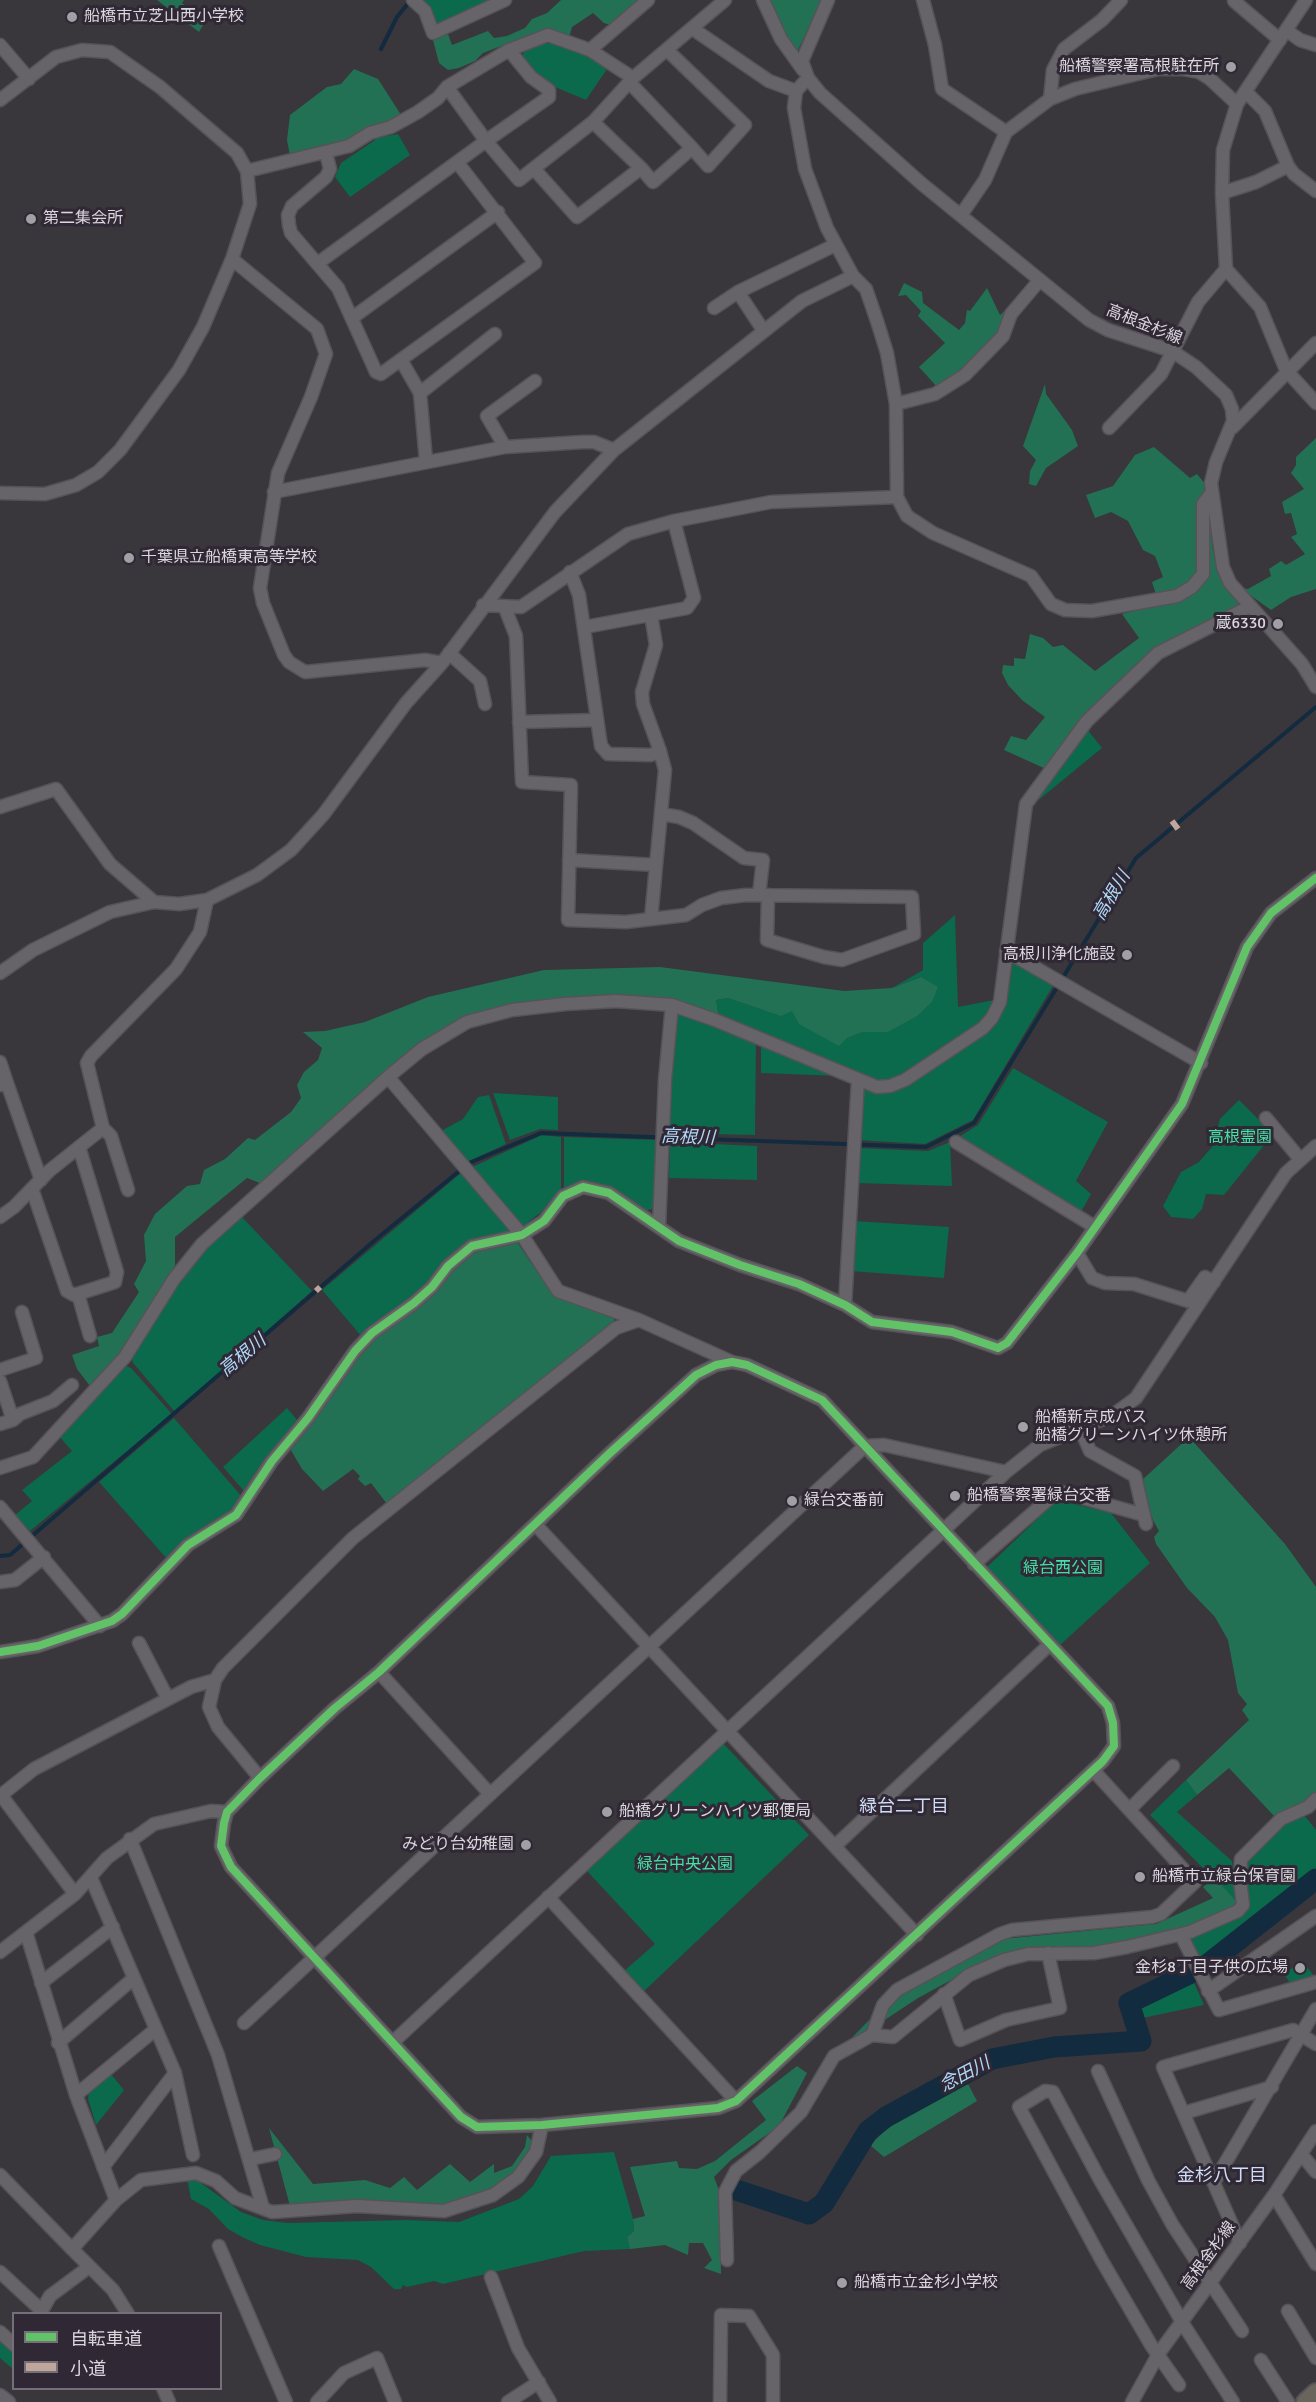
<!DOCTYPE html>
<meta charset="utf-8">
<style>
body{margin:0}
#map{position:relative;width:1316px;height:2402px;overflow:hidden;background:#39363c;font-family:Signika,"Noto Sans JP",sans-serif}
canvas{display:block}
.legend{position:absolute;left:12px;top:2312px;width:210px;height:78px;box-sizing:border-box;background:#302935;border:2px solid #746f79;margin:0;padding:8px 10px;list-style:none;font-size:18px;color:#dbd7de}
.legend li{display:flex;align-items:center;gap:12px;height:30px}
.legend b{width:30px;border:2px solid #746f79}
</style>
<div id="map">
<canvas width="1316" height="2402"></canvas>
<ul class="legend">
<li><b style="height:8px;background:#61c268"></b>自転車道</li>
<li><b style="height:8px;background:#c0a59a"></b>小道</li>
</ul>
</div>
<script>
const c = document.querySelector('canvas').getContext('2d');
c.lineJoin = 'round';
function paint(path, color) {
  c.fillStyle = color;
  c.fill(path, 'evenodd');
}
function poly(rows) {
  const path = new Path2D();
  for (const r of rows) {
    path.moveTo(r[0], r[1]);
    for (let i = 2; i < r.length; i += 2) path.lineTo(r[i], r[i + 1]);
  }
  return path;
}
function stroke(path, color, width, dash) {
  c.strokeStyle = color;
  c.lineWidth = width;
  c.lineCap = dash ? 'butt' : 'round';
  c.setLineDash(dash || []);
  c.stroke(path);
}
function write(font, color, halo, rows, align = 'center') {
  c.font = font + ' Signika,"Noto Sans JP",sans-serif';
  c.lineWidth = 6;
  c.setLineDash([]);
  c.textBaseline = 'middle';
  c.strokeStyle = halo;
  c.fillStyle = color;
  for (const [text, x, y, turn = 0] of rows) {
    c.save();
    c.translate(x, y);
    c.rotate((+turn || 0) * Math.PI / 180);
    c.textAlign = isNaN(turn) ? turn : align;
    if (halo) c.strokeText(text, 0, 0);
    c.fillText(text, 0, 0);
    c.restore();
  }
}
const green = poly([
 [417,0,497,0,434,29],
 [544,43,557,44,589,56,609,66,586,100,555,87,539,75,522,56,525,50],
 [398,134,410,155,350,197,335,177,341,163,378,138],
 [1087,729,1102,748,1030,807],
 [955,915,958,1007,994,1000,987,1017,978,1024,890,1081,877,1083,719,1018,716,1000,728,998,764,1010,792,1011,847,1038,863,1032,888,1032,921,977,892,988,923,970,923,943],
 [1010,958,1054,984,973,1120,925,1144,858,1140,861,1086,879,1091,984,1033],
 [677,1012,756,1043,755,1135,668,1133],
 [761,1045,841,1076,761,1073],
 [1013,1068,1108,1122,1076,1181,1091,1194,1081,1212,957,1138,978,1125],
 [493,1093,558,1097,558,1130,540,1129,510,1140],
 [489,1095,506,1144,465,1163,441,1131,463,1119,478,1097],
 [1239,1100,1273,1134,1224,1195,1206,1194,1202,1209,1193,1219,1171,1217,1163,1206,1181,1172,1199,1162,1212,1147,1220,1119],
 [542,1135,561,1137,561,1190,540,1213,519,1229,470,1168],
 [564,1137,658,1140,656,1208,644,1211,610,1190,564,1189],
 [670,1142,757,1146,757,1180,669,1178],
 [950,1142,952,1186,856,1183,858,1148,928,1151],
 [462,1172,511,1233,469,1243,429,1285,362,1337,322,1290],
 [241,1216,312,1291,175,1412,133,1363,131,1355,184,1273,208,1247],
 [854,1221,949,1227,944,1278,850,1271],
 [122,1364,131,1368,172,1414,30,1531,15,1515,32,1501,22,1490,72,1451,58,1435],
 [287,1408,298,1421,246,1492,244,1491,223,1467],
 [174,1418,243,1498,242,1503,168,1560,99,1482],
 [1057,1500,1111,1513,1150,1563,1060,1645,985,1569],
 [722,1742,809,1835,642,1993,624,1971,655,1944,586,1870],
 [1186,1780,1197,1795,1177,1812,1232,1861,1236,1893,1235,1900,1150,1815],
 [1305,1816,1316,1830,1316,1881,1199,1967,1186,1939,1239,1914,1247,1860,1284,1825],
 [1302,1961,1315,1977,1290,1983,1284,1974],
 [1192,1978,1204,2005,1138,2019,1132,2006],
 [110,2073,124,2090,96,2125,88,2099,89,2091],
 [614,2152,633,2219,634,2231,627,2237,630,2249,584,2251,443,2284,434,2281,407,2287,403,2285,401,2289,394,2289,371,2267,358,2260,306,2257,260,2245,242,2237,228,2229,209,2209,191,2199,187,2178,194,2178,241,2212,263,2220,288,2223,406,2220,459,2222,519,2199,533,2186,551,2156],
 [0,2337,13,2350,13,2369,0,2358]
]);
const forest = poly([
 [157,0,184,0,182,3,205,22,199,32],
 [561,0,640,0,614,26,604,23,593,13,572,27,569,38,543,30,483,53,475,61,459,68,448,70,439,63,433,40,448,34,452,45,488,31,494,38,507,36,525,28,532,19,547,13],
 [766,0,822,0,797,52,793,51],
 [354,69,378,79,403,118,351,142,290,156,287,140,290,115,327,87,341,84],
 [904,283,922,292,923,303,959,330,965,323,967,310,970,311,987,288,1000,315,1005,311,1002,332,963,372,938,388,919,367,945,343,918,316,921,311,906,295,898,296],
 [1045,384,1046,394,1072,430,1078,446,1046,468,1036,486,1029,484,1030,471,1036,460,1023,446],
 [1316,438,1316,589,1291,597,1271,610,1240,588,1248,589,1271,576,1269,569,1281,561,1286,565,1305,554,1291,537,1297,534,1291,513,1285,514,1282,502,1304,489,1291,473,1296,465,1296,457],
 [1154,447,1190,478,1197,474,1206,485,1213,551,1224,584,1241,607,1154,651,1046,769,1004,750,1011,736,1026,740,1045,717,1022,700,1008,685,1002,673,1003,665,1014,666,1014,658,1025,659,1030,634,1043,638,1053,647,1063,645,1095,671,1139,638,1122,614,1159,604,1152,582,1163,577,1155,556,1143,550,1128,521,1111,512,1095,518,1086,495,1113,486,1135,455],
 [660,967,844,991,892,988,921,977,938,987,932,1002,917,1016,888,1032,863,1032,847,1038,839,1046,799,1024,792,1011,781,1016,728,998,716,1000,719,1018,673,1000,465,1019,385,1074,260,1183,247,1178,175,1237,175,1266,120,1358,90,1386,77,1369,72,1355,99,1346,97,1337,112,1333,139,1292,134,1284,146,1261,144,1235,155,1214,187,1186,200,1184,204,1170,225,1159,248,1138,255,1140,291,1112,301,1098,297,1085,304,1072,318,1060,322,1048,303,1032,325,1031,365,1022,428,997,544,970],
 [517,1242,551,1292,615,1315,614,1321,387,1504,371,1483,365,1486,358,1479,360,1476,353,1469,323,1491,302,1469,289,1447,358,1357,373,1337,474,1253],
 [1189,1437,1285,1544,1316,1587,1316,1794,1305,1804,1275,1817,1229,1768,1197,1795,1186,1780,1249,1720,1242,1710,1247,1704,1238,1693,1228,1640,1215,1617,1187,1588,1156,1544,1154,1537,1159,1531,1153,1520,1141,1481],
 [1215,1878,1235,1900,1235,1908,1189,1928,1093,1949,1028,1949,966,1972,918,1998,868,2031,795,2107,815,2076,872,2017,899,1994,1003,1939,1156,1924,1213,1898,1203,1887],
 [797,2066,807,2073,779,2126,731,2160,714,2177,720,2193,721,2274,704,2268,712,2260,703,2243,689,2243,688,2255,665,2245,630,2249,627,2237,634,2231,633,2219,645,2216,630,2167,677,2161,679,2168,697,2169,715,2161,766,2120,752,2101],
 [966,2080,977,2101,884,2157,870,2145,892,2124],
 [269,2128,313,2184,365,2180,390,2188,404,2177,417,2190,450,2164,470,2182,494,2164,494,2173,512,2166,525,2147,527,2135,531,2140,531,2152,516,2175,477,2198,440,2206,290,2206]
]);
const stream = poly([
 [381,49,397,17,410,1],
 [0,1556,10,1555,374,1241,469,1163,541,1133,926,1147,974,1123,1136,858,1316,707]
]);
const river = poly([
 [1208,1964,1316,1879],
 [733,2189,809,2214,824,2203,868,2131,886,2117,992,2059,1054,2047,1141,2041,1129,2003,1195,1971]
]);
const minor = poly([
 [413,0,425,11,433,33,505,0],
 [763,0,781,39,803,70],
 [828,0,802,61,808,78,820,93,922,184,1089,320,1108,330,1172,351,1196,367,1226,395,1232,409,1233,421,1216,462,1211,483,1223,567,1230,583,1302,664,1316,687],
 [923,0,935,45,942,89,1006,132],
 [1234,1,1280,40],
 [693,29,769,81,796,91],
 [1286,30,1300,40,1316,45],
 [0,45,29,79],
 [509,50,531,77,549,90,549,97,486,141,519,180,593,122,633,78,725,0],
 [590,50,648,0],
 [808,78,796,91,794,108,805,169,827,228,853,276,866,289,877,321,887,353,896,404,897,497,907,516,933,533,1031,576,1051,604,1065,610,1092,611,1177,596,1192,587,1203,574,1203,504,1212,492],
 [630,83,692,148],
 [1246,92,1265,111,1288,166,1294,174,1316,191],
 [1050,99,1053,70,1064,49,1102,20,1121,0],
 [0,100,56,57,82,50,110,52,160,87,237,153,247,171,250,204,232,259,203,327,179,370,120,450,98,472,76,485,45,494,0,493],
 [593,122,641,168],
 [326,153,330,169,326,177,292,206,288,215,289,225,291,233,338,288,376,372,381,374,535,263,457,162],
 [535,170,577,217,641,168,653,182,692,148,708,166,745,125,667,50],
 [247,171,349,146,370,133,391,127,418,112,438,98,447,87,509,50,548,35,590,50,633,78],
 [1222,193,1256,182,1288,166],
 [961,215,985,180,1006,132,1050,99,1075,89,1158,69,1183,69,1199,72,1210,79,1237,104],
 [232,259,317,329,326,354,311,397,278,473,260,588,263,603,284,655,289,662,305,672,425,660,442,663],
 [318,263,486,141,447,87],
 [1226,269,1260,307,1286,370,1316,403],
 [738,292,763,330],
 [714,308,738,292,835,245],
 [352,318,498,212],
 [401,360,420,393,426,461],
 [420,393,495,334],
 [896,404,935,394,965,375,1003,336,1011,314,1039,281],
 [1109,428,1161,374,1198,302,1226,269,1222,193,1223,150,1237,104,1306,0],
 [1232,428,1316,343],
 [505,447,487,416,535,381],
 [274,492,505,447,583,442,594,442,614,450],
 [570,572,579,595,601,746,608,754,651,755,660,751,643,704,642,692,656,645,651,615],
 [483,605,521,607,628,534,674,521,771,502,897,497],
 [505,608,516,636,522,782,571,785,568,920,626,922,686,915,702,905,721,898,746,895,912,897,914,934,842,960,824,957,767,940,768,895],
 [585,627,687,608,694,598,674,521],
 [449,653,480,681,485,704],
 [519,722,597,720],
 [0,807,56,789,110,864,154,902],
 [661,814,679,817,693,823,744,858,763,860,759,895],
 [569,860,656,865],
 [651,919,665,770,660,751],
 [1006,951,1201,1063],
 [0,973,33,950,110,912,154,902,179,904,207,900,257,875,291,850,323,815,406,703,442,663,555,512,614,450,802,301,853,276],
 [0,1062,7,1083,1,1085],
 [388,1077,522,1235,558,1291,639,1320],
 [7,1083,41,1180],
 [1266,1118,1300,1159],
 [103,1128,111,1136,128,1190],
 [956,1142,1095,1227],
 [32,1189,67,1291,74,1295,115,1282,117,1272,79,1147],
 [0,1217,14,1207,49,1171,103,1128,87,1063,91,1056,176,969,200,932,207,900],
 [659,1227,665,1080,672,1005],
 [1077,1253,1092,1278,1105,1283,1134,1284,1188,1301,1205,1277,1214,1282],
 [78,1294,90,1336],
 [845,1305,858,1080],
 [732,1362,747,1365,822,1400,1108,1706,1113,1723,1114,1746,1103,1761,736,2101,718,2108,542,2125,477,2127,461,2117,231,1867,221,1846,224,1823,227,1812,260,1778,335,1708,379,1672,610,1453,696,1375,716,1365,732,1362],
 [0,1370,36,1358,22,1312],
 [0,1381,13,1420,0,1424],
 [13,1420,20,1414,53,1401,72,1385],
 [1080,1428,1090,1451,1135,1476,1146,1524],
 [0,1468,33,1457,125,1357,174,1279,202,1244,388,1077,422,1049,467,1022,512,1010,565,1004,616,1001,672,1005,715,1020,877,1087,890,1086,905,1080,983,1028,992,1018,1000,1002,1026,804,1087,721,1158,653,1249,607],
 [0,1507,100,1626],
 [535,1524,917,1935],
 [974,1564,1058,1491,1144,1515],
 [0,1582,15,1580,44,1557],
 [139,1643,168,1699],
 [0,1652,38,1646,112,1621,122,1614,188,1545,236,1515,272,1461,308,1418,355,1351,372,1333,414,1303,432,1287,448,1266,472,1246,522,1235,544,1221,563,1196,583,1187,609,1193,679,1241,740,1265,799,1284,845,1305,872,1322,952,1332,998,1348,1007,1343,1077,1253,1182,1104,1247,947,1271,913,1316,878],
 [379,1672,490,1794],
 [260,1778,218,1727,209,1707,215,1680,223,1668,353,1538,616,1328,639,1320,732,1362],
 [1,1795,75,1894],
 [0,1796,34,1769,191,1687,215,1680],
 [1130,1809,1173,1766],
 [130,1839,218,2055,263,2208],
 [835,1846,1049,1645],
 [91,1878,175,2073,103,2167],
 [548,1897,736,2101],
 [26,1932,76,2095,116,2200],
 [1181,1935,1219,2010,1316,1982],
 [0,1952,75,1894,107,1858,154,1824,211,1811,227,1812],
 [41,1983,113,1927],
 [1208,1991,1316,1916],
 [944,1994,960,2040,1006,2020,1060,2008,1048,1953],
 [244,2023,865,1446,884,1445,1006,1472],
 [872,2035,883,2005,897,1990,1000,1934,1012,1930,1152,1917,1161,1914,1195,1882,1093,1770],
 [393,2042,1006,1472,1040,1445,1113,1415,1136,1398,1286,1173,1316,1146],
 [58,2043,134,1978],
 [1098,2071,1148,2180,1172,2224,1242,2331],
 [175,2073,193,2155],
 [76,2095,156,2029],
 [1184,2113,1272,2087],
 [1302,2155,1316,2172],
 [251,2159,275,2154],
 [0,2175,72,2249],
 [1214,2182,1316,2009],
 [1274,2195,1316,2264],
 [1240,2243,1163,2067,1293,2030,1316,2044],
 [219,2246,286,2402],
 [727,2260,725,2192,736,2171,760,2152,801,2112,834,2056,872,2035,893,2037,969,1975,1004,1960,1028,1954,1094,1953,1127,1947,1190,1932,1238,1911,1243,1905,1240,1880,1241,1859,1281,1819,1308,1807,1316,1799],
 [0,2272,41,2310],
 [491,2277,518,2348,550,2402],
 [1288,2311,1316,2358],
 [40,2314,50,2296,89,2267],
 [128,2314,113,2290,72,2249,116,2200,141,2180,196,2173,216,2181,235,2198,272,2212,357,2206,444,2211,493,2195,518,2177,536,2152,542,2125],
 [0,2332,14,2345],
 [1261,2360,1288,2402],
 [1179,2385,1151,2345,1102,2261,1019,2107,1045,2091,1053,2092,1099,2178,1185,2327,1233,2402],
 [163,2388,169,2402],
 [0,2395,9,2402],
 [317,2402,344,2373,377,2358,395,2402],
 [508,2402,539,2382],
 [720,2402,721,2315,749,2316,773,2355,773,2402],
 [1132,2402,1159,2353,1274,2195,1316,2131]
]);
const major = poly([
 [1305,2402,1316,2392]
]);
const quiet = poly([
 [1172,821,1178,829],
 [316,1287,320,1291]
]);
const cycleway = poly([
 [732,1362,747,1365,822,1400,1108,1706,1113,1723,1114,1746,1103,1761,736,2101,718,2108,542,2125,477,2127,461,2117,231,1867,221,1846,224,1823,227,1812,260,1778,335,1708,379,1672,610,1453,696,1375,716,1365,732,1362],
 [0,1652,38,1646,112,1621,122,1614,188,1545,236,1515,272,1461,308,1418,355,1351,372,1333,414,1303,432,1287,448,1266,472,1246,522,1235,544,1221,563,1196,583,1187,609,1193,679,1241,740,1265,799,1284,845,1305,872,1322,952,1332,998,1348,1007,1343,1077,1253,1182,1104,1247,947,1271,913,1316,878]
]);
const markers = [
 [72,17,6,"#a29fa5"],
 [1231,67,6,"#a29fa5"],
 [31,219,6,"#a29fa5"],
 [129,558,6,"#a29fa5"],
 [1278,624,6,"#a29fa5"],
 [1127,955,6,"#a29fa5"],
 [1023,1427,6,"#a29fa5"],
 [955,1496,6,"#a29fa5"],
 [792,1501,6,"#a29fa5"],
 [607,1812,6,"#a29fa5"],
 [526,1845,6,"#a29fa5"],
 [1140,1877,6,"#a29fa5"],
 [1300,1968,6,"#a29fa5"],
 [842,2283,6,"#a29fa5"]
];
const poiNames = [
 ["船橋市立芝山西小学校",84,17],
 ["船橋警察署高根駐在所",1219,67,"right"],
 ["第二集会所",43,219],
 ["千葉県立船橋東高等学校",141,558],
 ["蔵6330",1266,624,"right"],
 ["高根川浄化施設",1115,955,"right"],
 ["船橋新京成バス",1035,1418],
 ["船橋グリーンハイツ休憩所",1035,1436],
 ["船橋警察署緑台交番",967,1496],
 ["緑台交番前",804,1501],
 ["船橋グリーンハイツ郵便局",619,1812],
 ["みどり台幼稚園",514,1845,"right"],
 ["船橋市立緑台保育園",1152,1877],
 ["金杉8丁目子供の広場",1288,1968,"right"],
 ["船橋市立金杉小学校",854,2283]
];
const streetNames = [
 ["高根金杉線",1144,325,22],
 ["高根金杉線",1209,2256,-54]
];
const parkNames = [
 ["高根霊園",1240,1138],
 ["緑台西公園",1063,1569],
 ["緑台中央公園",685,1865]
];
const waterNames = [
 ["高根川",1112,896,-59],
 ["高根川",688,1138,2],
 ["高根川",243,1356,-40],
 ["念田川",965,2075,-28]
];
const neighbourhoodNames = [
 ["緑台二丁目",904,1807],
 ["金杉八丁目",1222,2176]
];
paint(green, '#0b694c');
paint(forest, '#227154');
stroke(stream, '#122b3e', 4);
stroke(river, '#122b3e', 21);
stroke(minor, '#565358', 15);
stroke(major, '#565358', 20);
stroke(minor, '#676469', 12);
stroke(major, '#69655d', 16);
stroke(quiet, '#c0a59a', 6, [12, 6]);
stroke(cycleway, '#61c268', 8);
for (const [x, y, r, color] of markers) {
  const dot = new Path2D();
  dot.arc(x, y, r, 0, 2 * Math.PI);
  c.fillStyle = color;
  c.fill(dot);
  stroke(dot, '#302935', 2);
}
write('16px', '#dbd7de', '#302935', poiNames, 'left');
write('16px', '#dbd7de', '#302935', streetNames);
write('16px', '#44e1a7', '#302935', parkNames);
write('italic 18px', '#b0d8f9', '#302935', waterNames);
write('18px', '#d1dcf8', '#302935', neighbourhoodNames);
</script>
